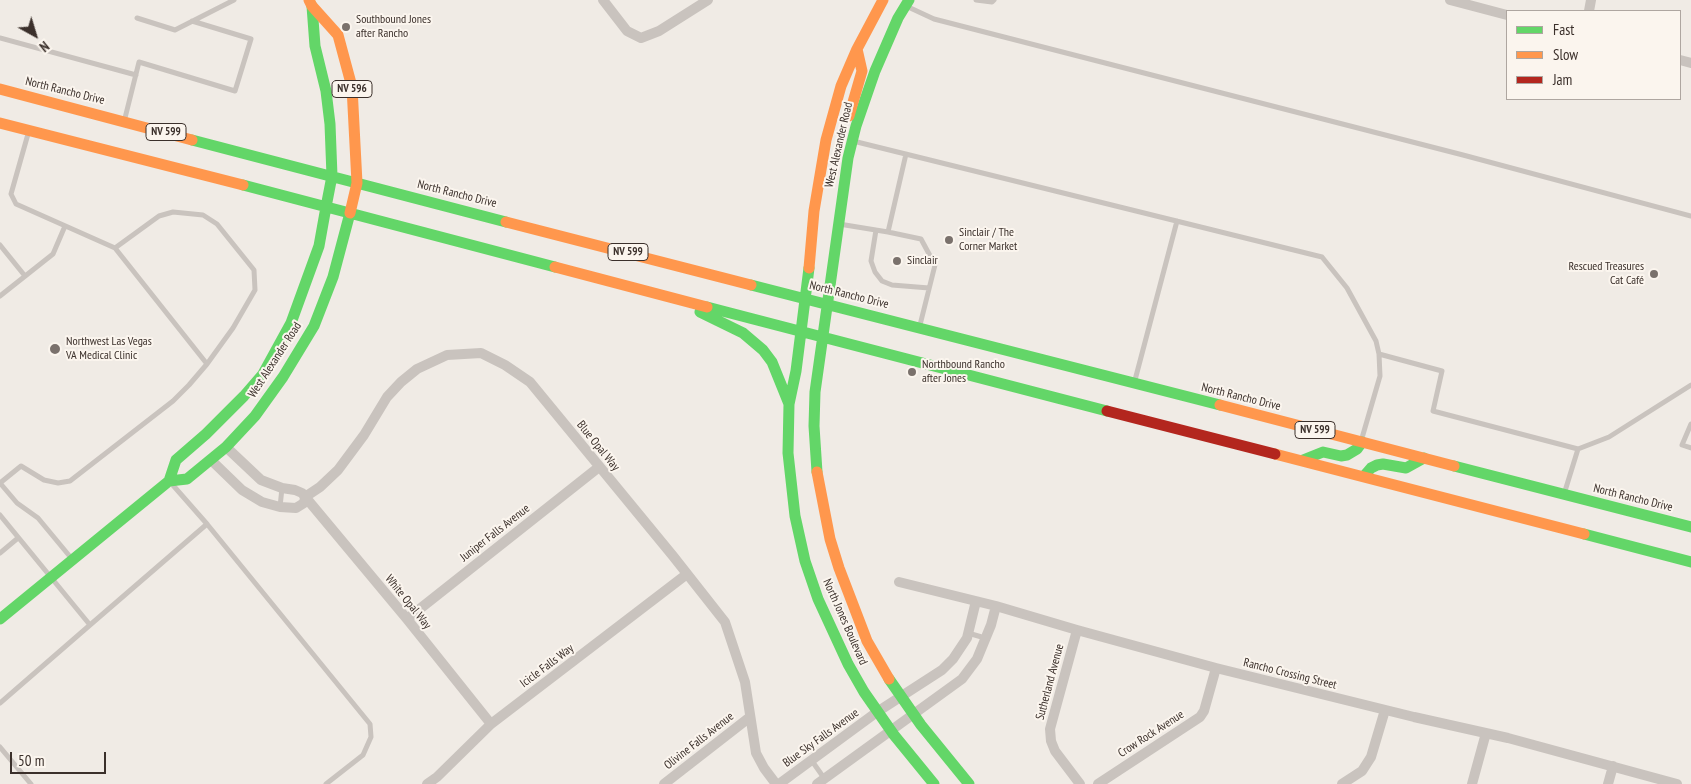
<!DOCTYPE html>
<meta charset="utf-8">
<style>
body{margin:0}
#map{position:relative;width:1691px;height:784px;overflow:hidden;background:#f0ebe5;font-family:"PT Sans Narrow",sans-serif}
canvas{display:block}
.legend{position:absolute;left:1506px;top:10px;width:175px;height:90px;box-sizing:border-box;background:#fbf5ee;border:1px solid #aea6a0;margin:0;padding:6px 9px;list-style:none;font-size:15px;color:#3b302b}
.legend li{display:flex;align-items:center;gap:10px;height:25px}
.legend b{width:25px;border:1px solid #aea6a0}
.north{position:absolute;left:10px;top:10px;width:50px;height:50px;-webkit-text-stroke:4px #fbf5ee;paint-order:stroke;rotate:141deg;font-size:14px;font-weight:700;line-height:20px;text-align:center;color:#3b302b}
.north::after{content:'';display:block;margin:auto;width:18px;height:22px;background:#3b302b;clip-path:polygon(50% 0,100% 100%,50% 72%,0 100%)}
.scale{position:absolute;left:10px;top:752px;width:96px;height:22px;box-sizing:border-box;border:2px solid #3b302b;border-top:0;padding-left:6px;font-size:15px;line-height:18px;white-space:nowrap;color:#3b302b;-webkit-text-stroke:4px #fbf5ee;paint-order:stroke}
</style>
<div id="map">
<canvas width="1691" height="784"></canvas>
<ul class="legend">
<li><b style="height:6px;background:#63d668"></b>Fast</li>
<li><b style="height:6px;background:#ff974d"></b>Slow</li>
<li><b style="height:6px;background:#b3261e"></b>Jam</li>
</ul>
<div class="north">N</div>
<div class="scale">50 m</div>
</div>
<script>
const c = document.querySelector('canvas').getContext('2d');
c.lineJoin = 'round';
function poly(rows) {
  const path = new Path2D();
  for (const r of rows) {
    path.moveTo(r[0], r[1]);
    for (let i = 2; i < r.length; i += 2) path.lineTo(r[i], r[i + 1]);
  }
  return path;
}
function stroke(path, color, width, dash) {
  c.strokeStyle = color;
  c.lineWidth = width;
  c.lineCap = dash ? 'butt' : 'round';
  c.setLineDash(dash || []);
  c.stroke(path);
}
function write(font, color, halo, rows, align = 'center') {
  c.font = font + ' "PT Sans Narrow",sans-serif';
  c.lineWidth = 4;
  c.setLineDash([]);
  c.textBaseline = 'middle';
  c.strokeStyle = halo;
  c.fillStyle = color;
  for (const [text, x, y, turn = 0] of rows) {
    c.save();
    c.translate(x, y);
    c.rotate((+turn || 0) * Math.PI / 180);
    c.textAlign = isNaN(turn) ? turn : align;
    if (halo) c.strokeText(text, 0, 0);
    c.fillText(text, 0, 0);
    c.restore();
  }
}
const lane = poly([
 [976,0,992,2,994,0],
 [906,6,934,19,1463,155,1691,216],
 [137,18,175,30,234,0],
 [0,38,136,75],
 [125,118,139,62,235,91,251,39,192,21],
 [853,141,1322,257,1347,288,1376,341,1379,354,1380,376,1362,438],
 [839,224,888,232,906,154],
 [876,230,871,261,875,272,882,281,892,285,929,288],
 [888,232,921,239,935,265,920,325],
 [0,245,25,276],
 [115,248,159,216,173,212,203,215,217,224,254,270,255,290,233,328,207,364],
 [0,296,53,254,65,226],
 [1379,354,1442,371,1433,411,1578,449],
 [1135,380,1177,221],
 [1691,424,1682,445,1691,448],
 [0,483,21,466,44,480,58,483,70,481,173,401,189,385,207,364,115,248,16,204,11,194,28,134],
 [0,483,17,503,38,518,72,559],
 [1565,491,1578,449,1609,437,1691,385],
 [280,507,282,488],
 [0,515,90,625,0,703],
 [207,524,370,724,371,737,363,755,326,784],
 [0,553,18,538],
 [90,625,207,524,171,483],
 [968,633,985,638],
 [0,747,31,784],
 [812,761,824,778]
]);
const street = poly([
 [603,0,627,31,641,38,659,31,708,0],
 [1450,0,1507,15],
 [1589,11,1591,0],
 [1680,60,1691,63],
 [226,447,261,480,282,488,295,490,302,493,407,619,491,724],
 [211,460,242,490,262,502,280,507,296,508,304,503,305,497,320,487,338,470,364,435,387,397,401,382,417,369,447,355,481,353,505,365,530,382,673,556,725,622,745,682,756,753,764,768,776,784],
 [899,582,996,606,1077,630,1216,668,1414,717,1508,738,1677,784],
 [407,619,599,467],
 [1077,630,1050,729,1051,741,1055,751,1080,784],
 [427,784,437,777,491,724,687,574],
 [664,784,750,717],
 [779,784,877,712,942,670,953,659,967,638,976,601],
 [817,784,962,679,977,659,991,625,996,606],
 [1098,784,1200,717,1204,711,1216,668],
 [1342,784,1362,771,1371,757,1385,710],
 [1472,784,1486,733],
 [1608,784,1613,766]
]);
const fast = poly([
 [312,6,315,46,326,91,330,124,332,176,326,207],
 [192,140,506,222],
 [243,185,555,267],
 [809,268,796,371,789,404,788,453,795,516,805,561,818,599,848,664,864,692,894,735,934,784],
 [751,285,1220,405],
 [707,307,1107,411],
 [700,312,743,333,763,350,772,362,789,404],
 [1303,460,1323,452,1341,456,1347,455,1357,449,1362,442],
 [1454,466,1691,527],
 [817,472,814,426,815,392,848,158,856,126,875,71,898,18,909,0],
 [1364,476,1371,468,1377,465,1383,464,1406,468,1424,458],
 [169,481,187,479,226,447,255,416,283,377,314,326,333,277,350,213],
 [1584,534,1691,562],
 [0,619,169,481,176,460,206,434,244,396,263,374,291,323,319,246,326,207],
 [889,679,921,725,969,784]
]);
const slow = poly([
 [309,0,312,6,338,35,352,87,357,183,350,213],
 [0,89,192,140],
 [849,116,862,71,857,49],
 [0,123,243,185],
 [506,222,751,285],
 [555,267,707,307],
 [809,268,814,211,826,140,841,86,857,49,883,0],
 [1220,405,1454,466],
 [1275,454,1584,534],
 [817,472,830,539,839,568,867,641,889,679]
]);
const jam = poly([
 [1107,411,1275,454]
]);
const markers = [
 [346,27,5,"#7a716c"],
 [949,240,5,"#7a716c"],
 [897,261,5,"#7a716c"],
 [1654,274,5,"#7a716c"],
 [55,349,6,"#7a716c"],
 [912,372,5,"#7a716c"]
];
const shields = [
 [352,89,40],
 [166,132,40],
 [628,252,40],
 [1315,430,40]
];
const shieldNames = [
 ["NV 596",352,89],
 ["NV 599",166,132],
 ["NV 599",628,252],
 ["NV 599",1315,430]
];
const poiNames = [
 ["Southbound Jones",356,20],
 ["after Rancho",356,34],
 ["Sinclair / The",959,233],
 ["Corner Market",959,247],
 ["Sinclair",907,261],
 ["Rescued Treasures",1644,267,"right"],
 ["Cat Café",1644,281,"right"],
 ["Northwest Las Vegas",66,342],
 ["VA Medical Clinic",66,356],
 ["Northbound Rancho",922,365],
 ["after Jones",922,379]
];
const streetNames = [
 ["North Rancho Drive",65,91,14],
 ["West Alexander Road",839,145,-77],
 ["North Rancho Drive",457,194,14],
 ["North Rancho Drive",849,295,14],
 ["West Alexander Road",275,360,-57],
 ["North Rancho Drive",1241,397,14],
 ["Blue Opal Way",598,446,51],
 ["North Rancho Drive",1633,498,14],
 ["Juniper Falls Avenue",495,533,-38],
 ["White Opal Way",408,602,51],
 ["North Jones Boulevard",845,622,66],
 ["Icicle Falls Way",547,666,-37],
 ["Rancho Crossing Street",1290,674,14],
 ["Sutherland Avenue",1050,682,-75],
 ["Crow Rock Avenue",1151,734,-33],
 ["Blue Sky Falls Avenue",821,738,-36],
 ["Olivine Falls Avenue",699,741,-38]
];
stroke(lane, '#c9c3be', 5);
stroke(street, '#c9c3be', 10);
stroke(fast, '#63d668', 11);
stroke(slow, '#ff974d', 11);
stroke(jam, '#b3261e', 11);
for (const [x, y, r, color] of markers) {
  const dot = new Path2D();
  dot.arc(x, y, r, 0, 2 * Math.PI);
  c.fillStyle = color;
  c.fill(dot);
  stroke(dot, '#fbf5ee', 2);
}
for (const [x, y, w] of shields) {
  const box = new Path2D();
  box.roundRect(x - w / 2, y - 8.5, w, 17, 4);
  c.fillStyle = '#fbf5ee';
  c.fill(box);
  stroke(box, '#3b302b', 1);
}
write('bold 11px', '#3b302b', null, shieldNames);
write('12px', '#3b302b', '#fbf5ee', poiNames, 'left');
write('12px', '#3b302b', '#fbf5ee', streetNames);
</script>
